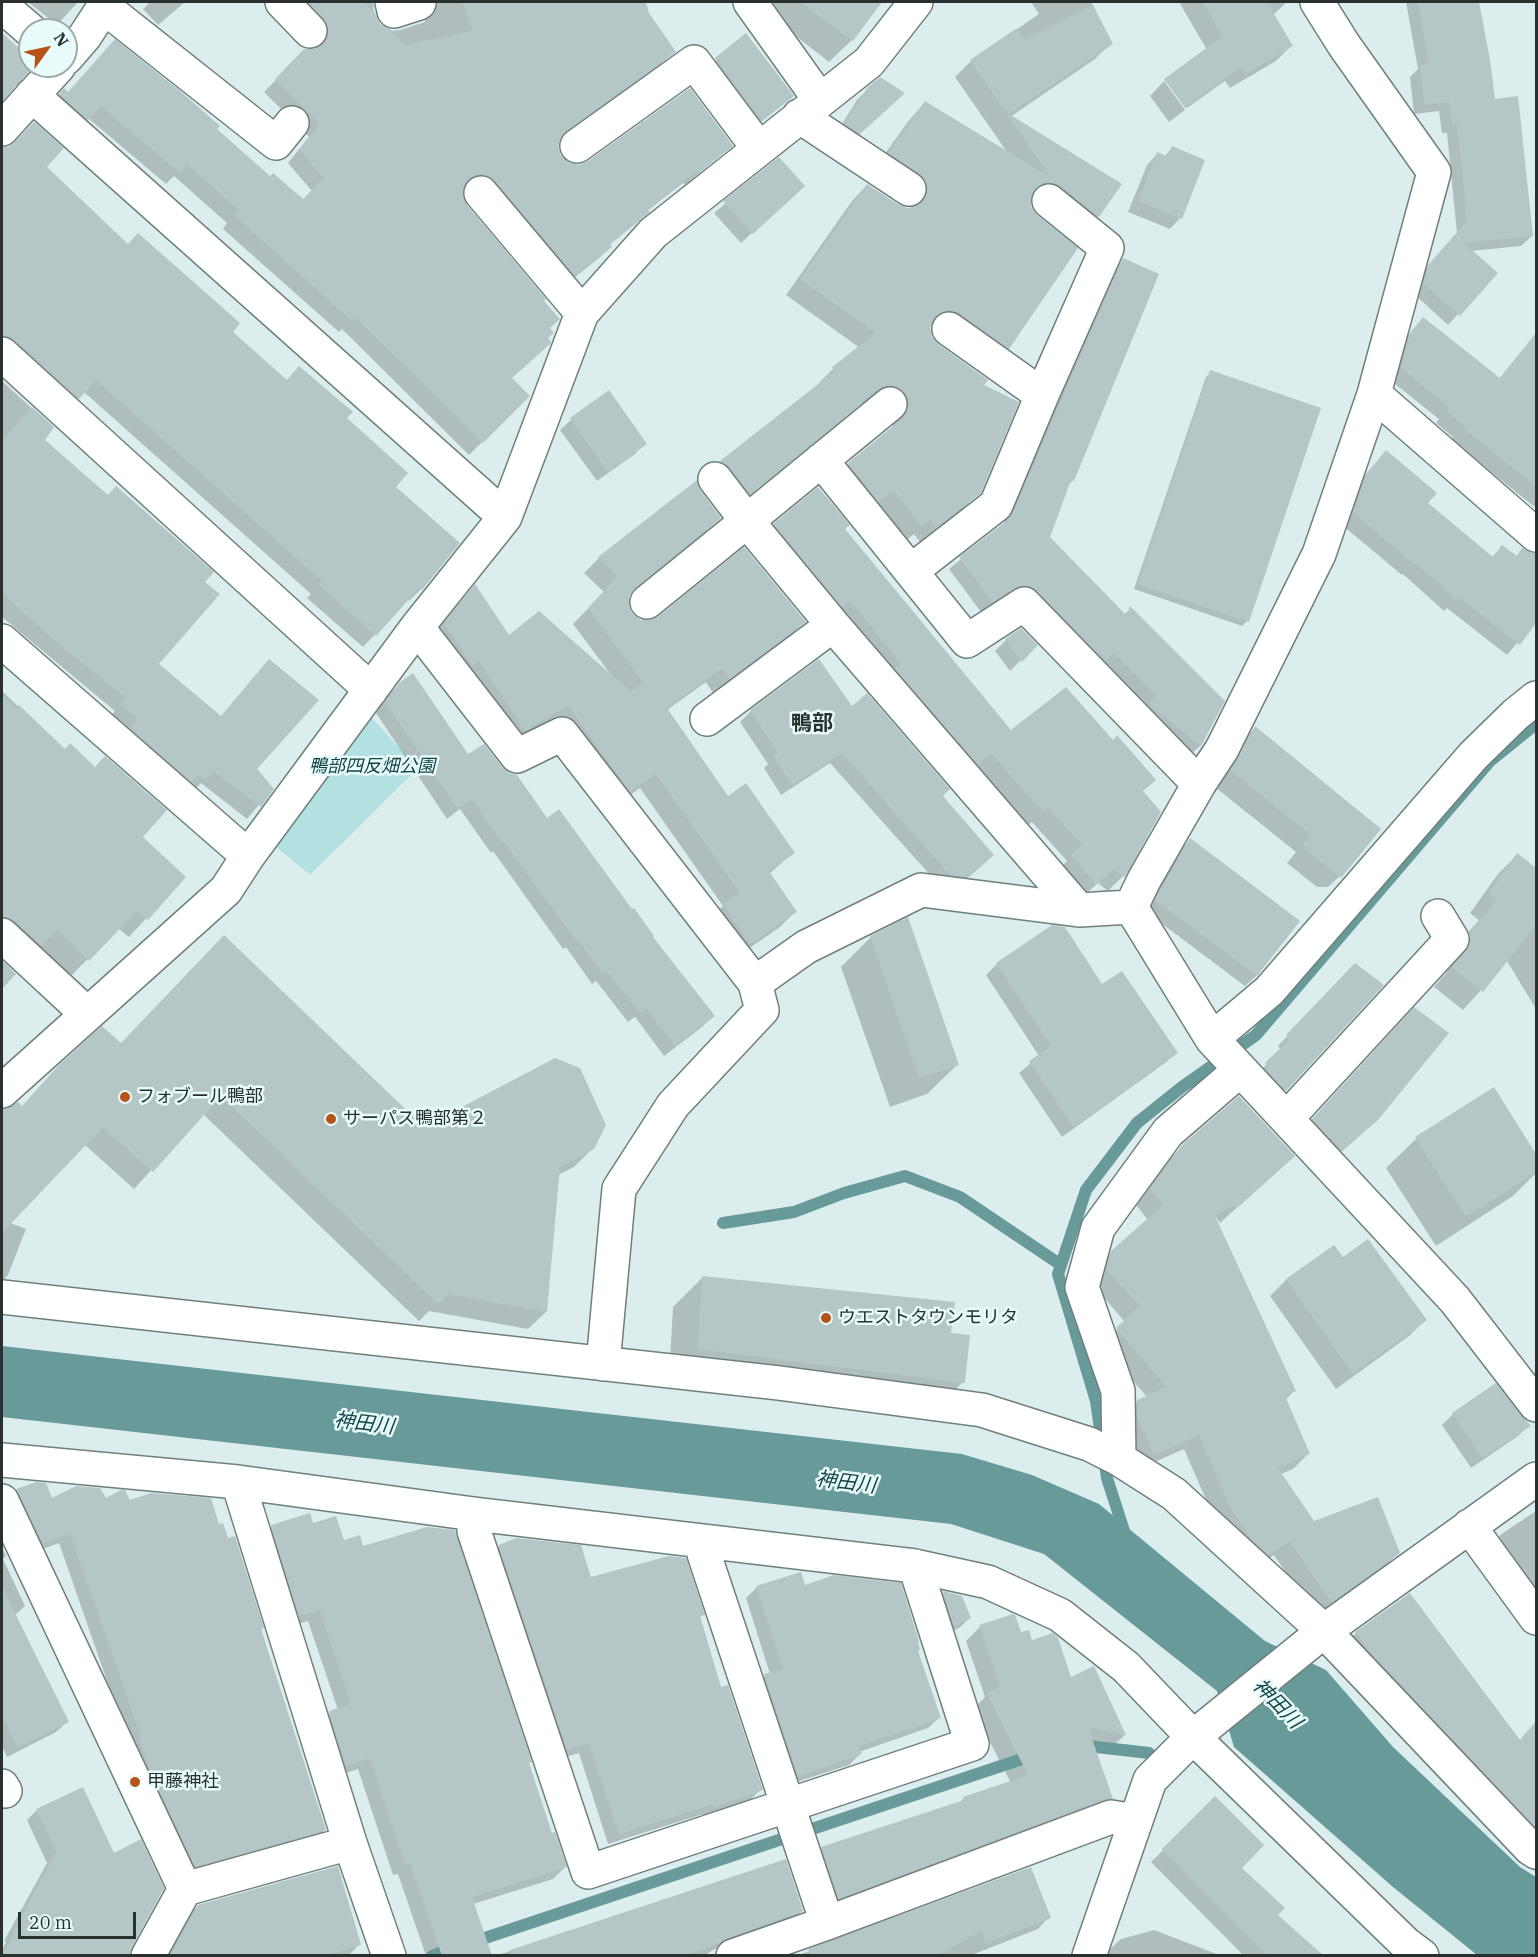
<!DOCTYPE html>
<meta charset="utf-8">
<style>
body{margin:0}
#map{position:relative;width:1538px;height:1957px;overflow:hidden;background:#dbeeed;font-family:"IBM Plex Serif",serif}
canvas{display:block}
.frame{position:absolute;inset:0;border:3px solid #293030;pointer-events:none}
.north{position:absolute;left:18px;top:18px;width:60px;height:60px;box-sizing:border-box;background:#e8fbfb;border:2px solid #9caaaa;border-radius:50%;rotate:57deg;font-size:16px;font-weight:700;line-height:24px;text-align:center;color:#293030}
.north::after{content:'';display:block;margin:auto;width:21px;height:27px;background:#b55318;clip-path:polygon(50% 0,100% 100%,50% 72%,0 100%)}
.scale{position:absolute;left:18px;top:1912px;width:118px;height:27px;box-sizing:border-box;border:3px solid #293030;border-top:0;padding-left:8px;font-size:18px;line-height:21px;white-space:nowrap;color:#293030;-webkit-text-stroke:4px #e8fbfb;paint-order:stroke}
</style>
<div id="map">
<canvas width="1538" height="1957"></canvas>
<div class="frame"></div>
<div class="north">N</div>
<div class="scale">20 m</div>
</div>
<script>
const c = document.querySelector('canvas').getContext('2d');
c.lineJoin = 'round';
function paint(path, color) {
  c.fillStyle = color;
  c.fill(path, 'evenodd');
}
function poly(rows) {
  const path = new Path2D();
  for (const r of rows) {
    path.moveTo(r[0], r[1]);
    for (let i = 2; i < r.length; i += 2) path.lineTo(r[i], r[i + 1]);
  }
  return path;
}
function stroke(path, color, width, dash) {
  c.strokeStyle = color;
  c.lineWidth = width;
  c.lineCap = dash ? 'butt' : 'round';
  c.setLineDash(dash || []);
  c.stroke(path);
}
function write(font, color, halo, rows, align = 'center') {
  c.font = font + ' "IBM Plex Serif","Noto Sans JP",serif';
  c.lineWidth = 5;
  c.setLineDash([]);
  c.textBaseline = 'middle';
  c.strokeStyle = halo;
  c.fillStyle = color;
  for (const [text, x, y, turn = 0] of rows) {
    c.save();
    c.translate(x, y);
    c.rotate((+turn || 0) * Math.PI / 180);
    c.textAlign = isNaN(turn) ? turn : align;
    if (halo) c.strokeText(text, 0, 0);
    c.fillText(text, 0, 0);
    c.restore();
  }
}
const green = poly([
 [370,716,418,768,310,875,274,845]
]);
const water = poly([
 [2,1346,962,1454,1032,1475,1099,1504,1265,1641,1326,1670,1393,1747,1520,1867,1536,1877,1536,1955,1477,1955,1393,1887,1234,1747,1217,1691,1044,1554,951,1524,2,1417]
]);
const shadow = poly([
 [28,2,78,2,57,25],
 [150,2,185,2,158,25,143,9],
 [283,2,373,2,374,16,380,26,390,31,400,30,425,22,425,11,419,2,527,2,528,5,541,2,640,2,674,52,661,64,559,138,557,147,561,158,569,165,578,166,731,146,685,185,683,183,647,211,635,224,609,245,610,247,598,259,562,287,475,188,462,188,461,196,465,206,542,301,548,328,511,378,528,396,469,455,342,329,339,332,223,229,227,223,174,176,166,184,88,118,75,131,48,107,64,90,68,93,215,129,270,178,303,201,312,191,288,163,309,137,264,92,305,50,316,50,316,39],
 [756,2,872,2,877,5,852,40,829,62,765,12],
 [1031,2,1091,2,1111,43,1095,59,1010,117,1119,184,1098,216,1082,231,1037,197,1029,198,1008,348,993,363,934,325,929,326,930,337,982,386,979,492,963,508,920,542,914,534,905,541,833,479,849,464,892,428,894,416,870,400,861,404,734,508,706,477,721,462,819,386,818,384,833,369,860,348,786,295,852,201,867,185,898,206,907,209,912,208,911,196,874,169,910,119,925,103,1009,155,955,77,971,61,1039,14],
 [1179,2,1287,2,1273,15,1291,46,1276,61,1230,88,1225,81,1187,108,1167,81,1165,81,1207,50],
 [1406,2,1478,2,1489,61,1493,101,1532,236,1521,246,1471,251,1496,273,1448,325,1414,294,1419,276,1457,233,1447,133,1442,133,1439,111,1414,114,1410,77,1418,69],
 [2,35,30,60,30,66,32,66,2,99],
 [746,35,792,96,750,131,705,70],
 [1164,81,1185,110,1169,122,1150,96],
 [869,88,892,104,848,144,835,135,857,100],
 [2,148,9,148,45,167,128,245,286,381,299,368,345,419,394,487,458,543,421,589,409,601,408,599,363,647,307,598,311,594,84,392,66,410,2,352],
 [1172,148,1180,218,1170,229,1128,212,1147,165,1157,154,1164,157],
 [779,159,792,196,741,243,714,213],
 [1123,260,1073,480,1067,486,1048,538,1124,615,1130,609,1223,702,1200,746,1189,756,1009,596,981,612,949,569,1003,525,1112,271],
 [1423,319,1499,379,1536,333,1536,508,1451,440,1453,437,1436,423,1439,419,1390,380,1399,346],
 [1211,372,1247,621,1242,626,1134,589,1206,377],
 [2,381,52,427,43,440,203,582,157,664,272,789,247,819,201,783,192,792,110,717,115,711,2,617],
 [608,392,645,443,635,454,597,481,560,430,571,420],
 [1386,452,1426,503,1491,558,1502,547,1515,557,1523,550,1532,555,1536,555,1536,621,1507,655,1447,608,1444,611,1403,574,1402,575,1342,525,1355,486],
 [699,491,719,518,704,533,629,593,627,606,632,615,640,621,804,622,789,637,713,693,706,682,667,710,728,798,793,853,769,874,795,912,780,927,735,958,709,921,723,906,640,788,615,806,552,719,509,745,430,639,460,602,475,587,508,637,611,675,573,624,604,592,584,573,599,558],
 [774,525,843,530,1010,732,1142,792,1160,812,1123,876,1108,891,1098,883,1080,899,1057,871,1067,861,1032,822,1027,826,759,540],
 [1021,630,1036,645,1010,671,995,651,1006,640],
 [819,661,852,709,941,796,981,866,957,887,939,885,830,763,781,795,764,768,768,764,740,722,751,711],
 [401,683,468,756,547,820,652,936,713,1016,702,1027,664,1056,635,1017,628,1022,596,981,592,984,566,947,563,949,493,851,491,853,460,809,447,819,376,713,389,694],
 [2,691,65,751,141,837,184,877,129,937,118,928,70,977,2,943],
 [1255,728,1345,871,1328,887,1317,887,1287,863,1296,852,1215,787,1239,744],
 [1190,840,1298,922,1256,976,1245,986,1145,911,1179,851],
 [1517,855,1536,870,1536,1009,1507,961,1463,1010,1434,987,1447,972,1452,962,1450,953,1479,920,1470,913,1498,874],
 [1052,927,1102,986,1176,1053,1165,1063,1062,1137,1019,1073,1039,1056,986,975,997,964],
 [871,937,957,1065,927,1094,890,1107,841,967],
 [1355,965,1382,985,1275,1100,1257,1074,1281,1050,1278,1046],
 [1404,1020,1365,1131,1331,1161,1302,1130],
 [120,1045,424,1128,593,1148,574,1167,558,1175,546,1312,528,1329,429,1311,419,1321,203,1114,134,1189,85,1145,10,1223,26,1229,8,1275,2,1282,2,1113,18,1104,21,1107],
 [1494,1089,1536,1157,1536,1173,1513,1196,1436,1246,1386,1168,1416,1139],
 [1183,1146,1293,1156,1220,1223,1216,1217,1214,1218,1294,1391,1285,1400,1308,1454,1293,1469,1281,1474,1313,1523,1398,1553,1383,1568,1317,1616,1309,1607,1274,1555,1253,1570,1216,1523,1184,1449,1139,1469,1122,1417,1138,1401,1147,1397,1102,1345,1125,1322,1092,1284,1096,1268,1148,1220,1136,1205,1167,1162],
 [1334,1247,1342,1259,1425,1320,1409,1336,1336,1389,1270,1296,1286,1280],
 [703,1277,950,1335,963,1382,934,1411,669,1378,673,1307],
 [1453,1414,1529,1425,1518,1436,1471,1468,1442,1425],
 [36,1484,51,1500,129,1501,219,1526,260,1629,325,1830,314,1840,184,1877,130,1747,59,1543,32,1553,6,1501,17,1490],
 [1536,1511,1536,1600,1496,1539,1503,1533],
 [312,1525,343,1542,362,1548,528,1764,551,1835,565,1867,553,1879,473,1904,490,1956,426,1956,398,1874,393,1875,358,1769,334,1777,318,1725,330,1713,338,1710,308,1621,287,1627,260,1538,272,1526],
 [516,1539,591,1579,703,1615,699,1618,720,1689,761,1789,750,1800,703,1816,703,1814,608,1844,579,1753,556,1760,489,1557,499,1546],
 [2,1547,6,1556,3,1559,25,1606,14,1616,67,1722,56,1732,7,1757,2,1746],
 [804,1586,917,1652,939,1718,928,1728,859,1752,860,1754,849,1765,787,1785,754,1686,765,1676,770,1674,746,1598,757,1587],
 [943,1593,961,1597,970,1618,959,1628,943,1635,933,1603],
 [980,1627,1031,1642,1125,1735,1111,1748,1092,1744,1111,1798,1097,1812,824,1912,808,1862,822,1848,959,1803,964,1798,1011,1783,973,1709,985,1697,966,1641],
 [1356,1633,1520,1742,1528,1734,1536,1741,1536,1873,1348,1676,1333,1656],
 [1215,1798,1239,1868,1276,1915,1322,1956,1244,1956,1151,1862],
 [37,1810,130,1947,128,1956,2,1956,2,1950,6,1942,4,1941,47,1863,27,1820],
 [667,1899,802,1911,790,1923,713,1950,704,1956,495,1956],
 [198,1906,359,1945,349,1955,166,1956,187,1917],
 [1049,1917,1038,1929,969,1956,796,1956,834,1942],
 [1154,1930,1222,1956,1107,1956,1108,1951,1121,1939]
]);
const stream = poly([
 [723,1223,794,1212,844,1193,905,1176,960,1197,1061,1265],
 [1126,1537,1107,1478,1096,1401,1058,1274,1086,1190,1137,1123,1182,1087,1256,1035,1490,761,1536,724],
 [1079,1745,1149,1753],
 [473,1942,1034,1755],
 [432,1956,456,1947]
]);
const building = poly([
 [308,2,364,2,375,13,380,24,390,29,405,45,473,31,462,2,646,2,649,13,676,52,566,131,560,139,558,147,561,156,570,163,579,165,588,161,690,88,733,146,698,173,696,171,648,210,650,212,610,244,612,247,575,276,495,181,488,176,478,175,469,179,464,186,463,196,467,205,546,299,544,301,560,319,550,328,554,333,548,338,551,342,550,344,512,378,530,396,483,443,355,317,352,321,234,215,239,210,187,164,180,173,101,106,88,120,59,94,64,88,68,92,115,39,180,91,220,126,217,129,270,176,273,173,303,199,324,178,300,150,320,124,275,79,304,49,315,49,323,44,328,37,328,27,324,18],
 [800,2,882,2,853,41],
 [1203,2,1267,2,1293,46,1245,74,1241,67,1185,108,1164,79,1223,36],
 [1418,2,1479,2,1490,60,1495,99,1518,96,1533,236,1464,243,1498,273,1460,316,1423,283,1429,264,1467,221,1457,123,1452,124,1449,102,1424,105,1420,65,1429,64],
 [1093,5,1113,44,1009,114,1122,184,1099,217,1061,186,1053,183,1043,183,1034,190,1031,197,1031,207,1037,215,1078,248,1009,349,960,314,951,310,941,312,934,318,930,327,932,336,938,344,988,380,984,385,1019,402,981,493,936,528,930,520,921,527,894,490,879,502,848,463,902,419,907,411,909,402,905,393,897,387,888,385,878,389,750,494,730,468,720,461,835,371,832,367,876,333,800,279,867,184,899,205,907,208,917,206,924,200,928,190,925,180,919,173,888,153,925,101,1051,178,970,60,1017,28,1025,40],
 [2,33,30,58,30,66,34,66,2,102],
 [746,33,794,96,762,121,715,58],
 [880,77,905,93,860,134,844,124,868,87],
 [34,122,64,148,47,167,128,244,138,233,240,323,233,332,287,380,299,366,353,412,347,418,408,473,396,487,460,543,422,590,420,587,376,636,319,585,322,581,96,380,79,399,15,340,7,336,2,336,2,147,8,147,15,142],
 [1172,146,1205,160,1182,219,1138,201,1157,152,1168,157],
 [779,157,805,186,753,234,723,201],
 [1123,258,1159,274,1074,481,1071,480,1050,537,1127,616,1130,606,1225,701,1201,746,1148,704,1156,696,1114,653,1106,661,1037,591,1030,586,1021,585,993,602,959,557,1008,520,1013,512],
 [1423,317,1500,378,1536,334,1536,486,1462,427,1464,425,1447,411,1449,407,1401,368,1410,333],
 [1210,370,1321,408,1249,622,1138,584],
 [609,390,647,444,608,472,570,418],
 [32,407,54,427,45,440,108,495,116,486,214,572,205,582,220,594,159,664,221,716,269,659,319,700,257,769,274,789,261,807,213,771,206,780,198,775,192,782,130,728,138,719,121,704,126,698,61,646,2,593,2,441],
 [1386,450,1437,493,1428,503,1493,557,1502,545,1517,556,1522,548,1532,553,1536,553,1536,623,1520,645,1459,597,1457,600,1416,563,1415,565,1353,512,1367,473],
 [697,480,700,490,721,518,635,588,629,596,629,606,632,613,641,620,651,620,658,617,744,547,806,622,729,679,722,668,667,708,728,796,746,783,795,853,769,871,797,912,750,944,723,904,740,893,656,774,630,792,568,705,525,731,479,661,472,665,444,623,475,584,509,635,539,611,631,692,643,682,588,608,618,576,598,557],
 [818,487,850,525,845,529,1011,730,1066,687,1113,740,1117,735,1156,780,1143,791,1161,812,1125,877,1114,869,1096,885,1071,855,1082,845,1048,808,1043,812,991,753,978,765,895,669,901,663,850,601,842,607,773,524],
 [1021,628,1038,645,1022,662,1005,639],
 [819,659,852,706,867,693,950,789,943,796,994,855,969,877,950,875,842,753,792,785,773,756,778,753,750,710],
 [413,673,468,754,484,744,503,768,509,773,517,775,547,818,559,809,632,909,634,908,654,936,653,937,715,1016,675,1046,646,1008,640,1013,607,971,603,974,577,938,575,939,504,842,502,843,472,799,458,809,385,702,400,682],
 [2,695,16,709,19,705,65,749,70,743,95,767,105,756,167,810,143,837,186,877,148,920,137,911,89,961,57,930,42,946,15,921,7,917,2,917],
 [1255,726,1381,829,1341,878,1302,846,1311,835,1230,770],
 [1190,838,1300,921,1257,976,1155,900],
 [1517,853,1536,868,1536,925,1483,992,1452,967,1466,951,1470,942,1469,933,1497,900,1488,894],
 [908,917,959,1065,919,1078,870,936],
 [1052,925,1065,927,1102,984,1122,971,1178,1053,1074,1128,1029,1061,1051,1046,996,963],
 [224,935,424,1127,555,1058,580,1068,606,1125,594,1149,560,1167,547,1312,448,1294,438,1304,221,1096,153,1172,103,1127,2,1233,2,1109,6,1109,18,1102,22,1106,58,1066,102,1026,121,1043],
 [2,960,16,974,2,989],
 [1355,963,1384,985,1286,1091,1266,1069,1269,1067,1265,1063,1290,1039,1286,1035],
 [1414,1007,1449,1033,1378,1120,1342,1151,1312,1119],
 [1494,1087,1536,1154,1536,1172,1466,1217,1415,1137],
 [1239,1096,1295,1156,1236,1209,1233,1205,1215,1216,1296,1391,1285,1396,1310,1454,1278,1468,1314,1521,1378,1497,1400,1553,1333,1602,1324,1592,1290,1541,1269,1555,1252,1540,1230,1507,1199,1435,1154,1455,1137,1416,1137,1400,1166,1387,1116,1328,1140,1306,1106,1269,1111,1251,1163,1205,1150,1189,1182,1145],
 [1368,1239,1427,1320,1353,1374,1286,1279,1334,1245,1343,1257],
 [702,1276,955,1302,951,1333,970,1335,965,1383,698,1349],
 [1496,1383,1531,1426,1482,1458,1452,1413],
 [36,1482,46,1483,52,1498,76,1486,100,1488,106,1498,121,1490,125,1490,130,1500,151,1493,211,1498,219,1524,223,1523,228,1538,235,1536,264,1628,261,1629,326,1830,195,1867,150,1771,139,1737,141,1736,70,1533,43,1543,16,1489],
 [310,1513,313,1523,336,1516,344,1540,360,1535,363,1546,427,1527,455,1530,532,1762,529,1763,552,1833,555,1832,567,1867,472,1897,492,1956,442,1956,410,1863,405,1864,370,1758,346,1766,329,1711,351,1704,320,1610,299,1616,271,1525],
 [516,1538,581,1545,591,1577,669,1556,686,1558,705,1615,700,1616,721,1687,728,1685,763,1790,714,1807,713,1804,619,1834,589,1743,567,1750,499,1545],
 [801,1572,805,1585,834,1575,901,1583,919,1641,918,1642,920,1650,918,1651,941,1718,859,1746,862,1754,798,1776,764,1674,783,1669,756,1586],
 [2,1587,69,1722,18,1747,2,1716],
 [943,1591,962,1596,971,1618,954,1626],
 [1410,1593,1520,1740,1536,1721,1536,1828,1371,1653,1355,1632],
 [1013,1614,1015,1615,1021,1632,1029,1630,1032,1640,1053,1633,1058,1638,1071,1677,1094,1666,1126,1735,1088,1727,1113,1799,1104,1799,839,1899,821,1847,964,1800,963,1797,1028,1775,987,1693,1000,1687,979,1625],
 [83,1787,114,1853,141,1839,164,1888,132,1947,129,1956,2,1956,15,1932,13,1931,57,1852,36,1809],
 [1215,1796,1264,1845,1242,1868,1285,1908,1278,1915,1324,1956,1267,1956,1162,1849],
 [786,1859,803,1911,727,1938,719,1943,683,1956,510,1956,510,1950],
 [338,1866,361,1945,325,1956,170,1956,198,1905],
 [1031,1867,1051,1918,986,1943,981,1931,937,1956,811,1956,808,1949]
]);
const minor = poly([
 [282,2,310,31],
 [392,2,394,11,419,3],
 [750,2,820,100],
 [1317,2,1344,45,1434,172,1374,394,1319,554,1222,749,1199,784,1144,880,1131,907,1212,1039,1455,1300,1536,1405],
 [2,6,30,30],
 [104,7,276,143,292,123],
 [66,58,85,36,107,2],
 [32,95,505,517],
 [799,116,909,189],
 [2,129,59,66],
 [577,146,694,62,759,149],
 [481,193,582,313],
 [949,329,1042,395],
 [2,354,371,690],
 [1374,394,1536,535],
 [890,404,747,521,833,625,1079,910],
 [821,460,967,641,1024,604,1199,784],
 [911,571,996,505,1042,395,1107,248,1049,201],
 [647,602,747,521,715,479],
 [417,627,517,756,562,734,755,983,762,1010,673,1105,619,1189,603,1364],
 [2,641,248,856],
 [707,719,833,625],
 [2,935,87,1014],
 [755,983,806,947,921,890,1079,910,1131,907],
 [1212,1039,1269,991,1473,756,1516,714,1536,698],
 [2,1091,226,890,248,856,417,627,505,517,582,313,653,233,869,62,916,2],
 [1287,1118,1452,939,1438,916],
 [2,1297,779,1383,982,1410,1089,1444,1119,1459,1174,1494,1324,1631,1530,1848,1536,1852],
 [1119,1459,1118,1391,1082,1287,1098,1228,1168,1132,1240,1070],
 [2,1460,238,1482,474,1514,915,1566,988,1582,1060,1615,1126,1667,1193,1737,1406,1944,1422,1956],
 [238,1482,350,1843,389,1956],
 [2,1501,185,1889],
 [474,1514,474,1531,588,1872,972,1744,915,1566],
 [1469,1526,1536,1618],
 [707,1542,704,1554,827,1923],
 [2,1786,5,1791],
 [148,1956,185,1889,350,1843],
 [733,1956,827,1923,1111,1817,1135,1821],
 [1089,1956,1150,1780,1193,1737,1324,1631,1536,1479]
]);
const markers = [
 [125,1097,6,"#b55318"],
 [331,1119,6,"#b55318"],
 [826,1318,6,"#b55318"],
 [135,1782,6,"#b55318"]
];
const parkNames = [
 ["鴨部四反畑公園",372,767]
];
const poiNames = [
 ["フォブール鴨部",137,1097],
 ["サーパス鴨部第２",343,1119],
 ["ウエストタウンモリタ",838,1318],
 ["甲藤神社",147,1782]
];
const waterNames = [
 ["神田川",364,1424,7],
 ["神田川",846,1483,7],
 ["神田川",1277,1704,46]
];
const quarterNames = [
 ["鴨部",812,724]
];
paint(green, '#b3e0e0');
paint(water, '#689a9a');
paint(shadow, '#0003');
stroke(stream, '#689a9a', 12);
paint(building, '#b5c6c6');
stroke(minor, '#6f7f7f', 36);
stroke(minor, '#fff', 33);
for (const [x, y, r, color] of markers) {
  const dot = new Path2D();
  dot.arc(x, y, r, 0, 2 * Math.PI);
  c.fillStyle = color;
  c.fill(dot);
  stroke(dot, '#e8fbfb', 2);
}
write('italic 18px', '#134344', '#e8fbfb', parkNames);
write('18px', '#293030', '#e8fbfb', poiNames, 'left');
write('italic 20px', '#164546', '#e8fbfb', waterNames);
write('bold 21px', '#293030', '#e8fbfb', quarterNames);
</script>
